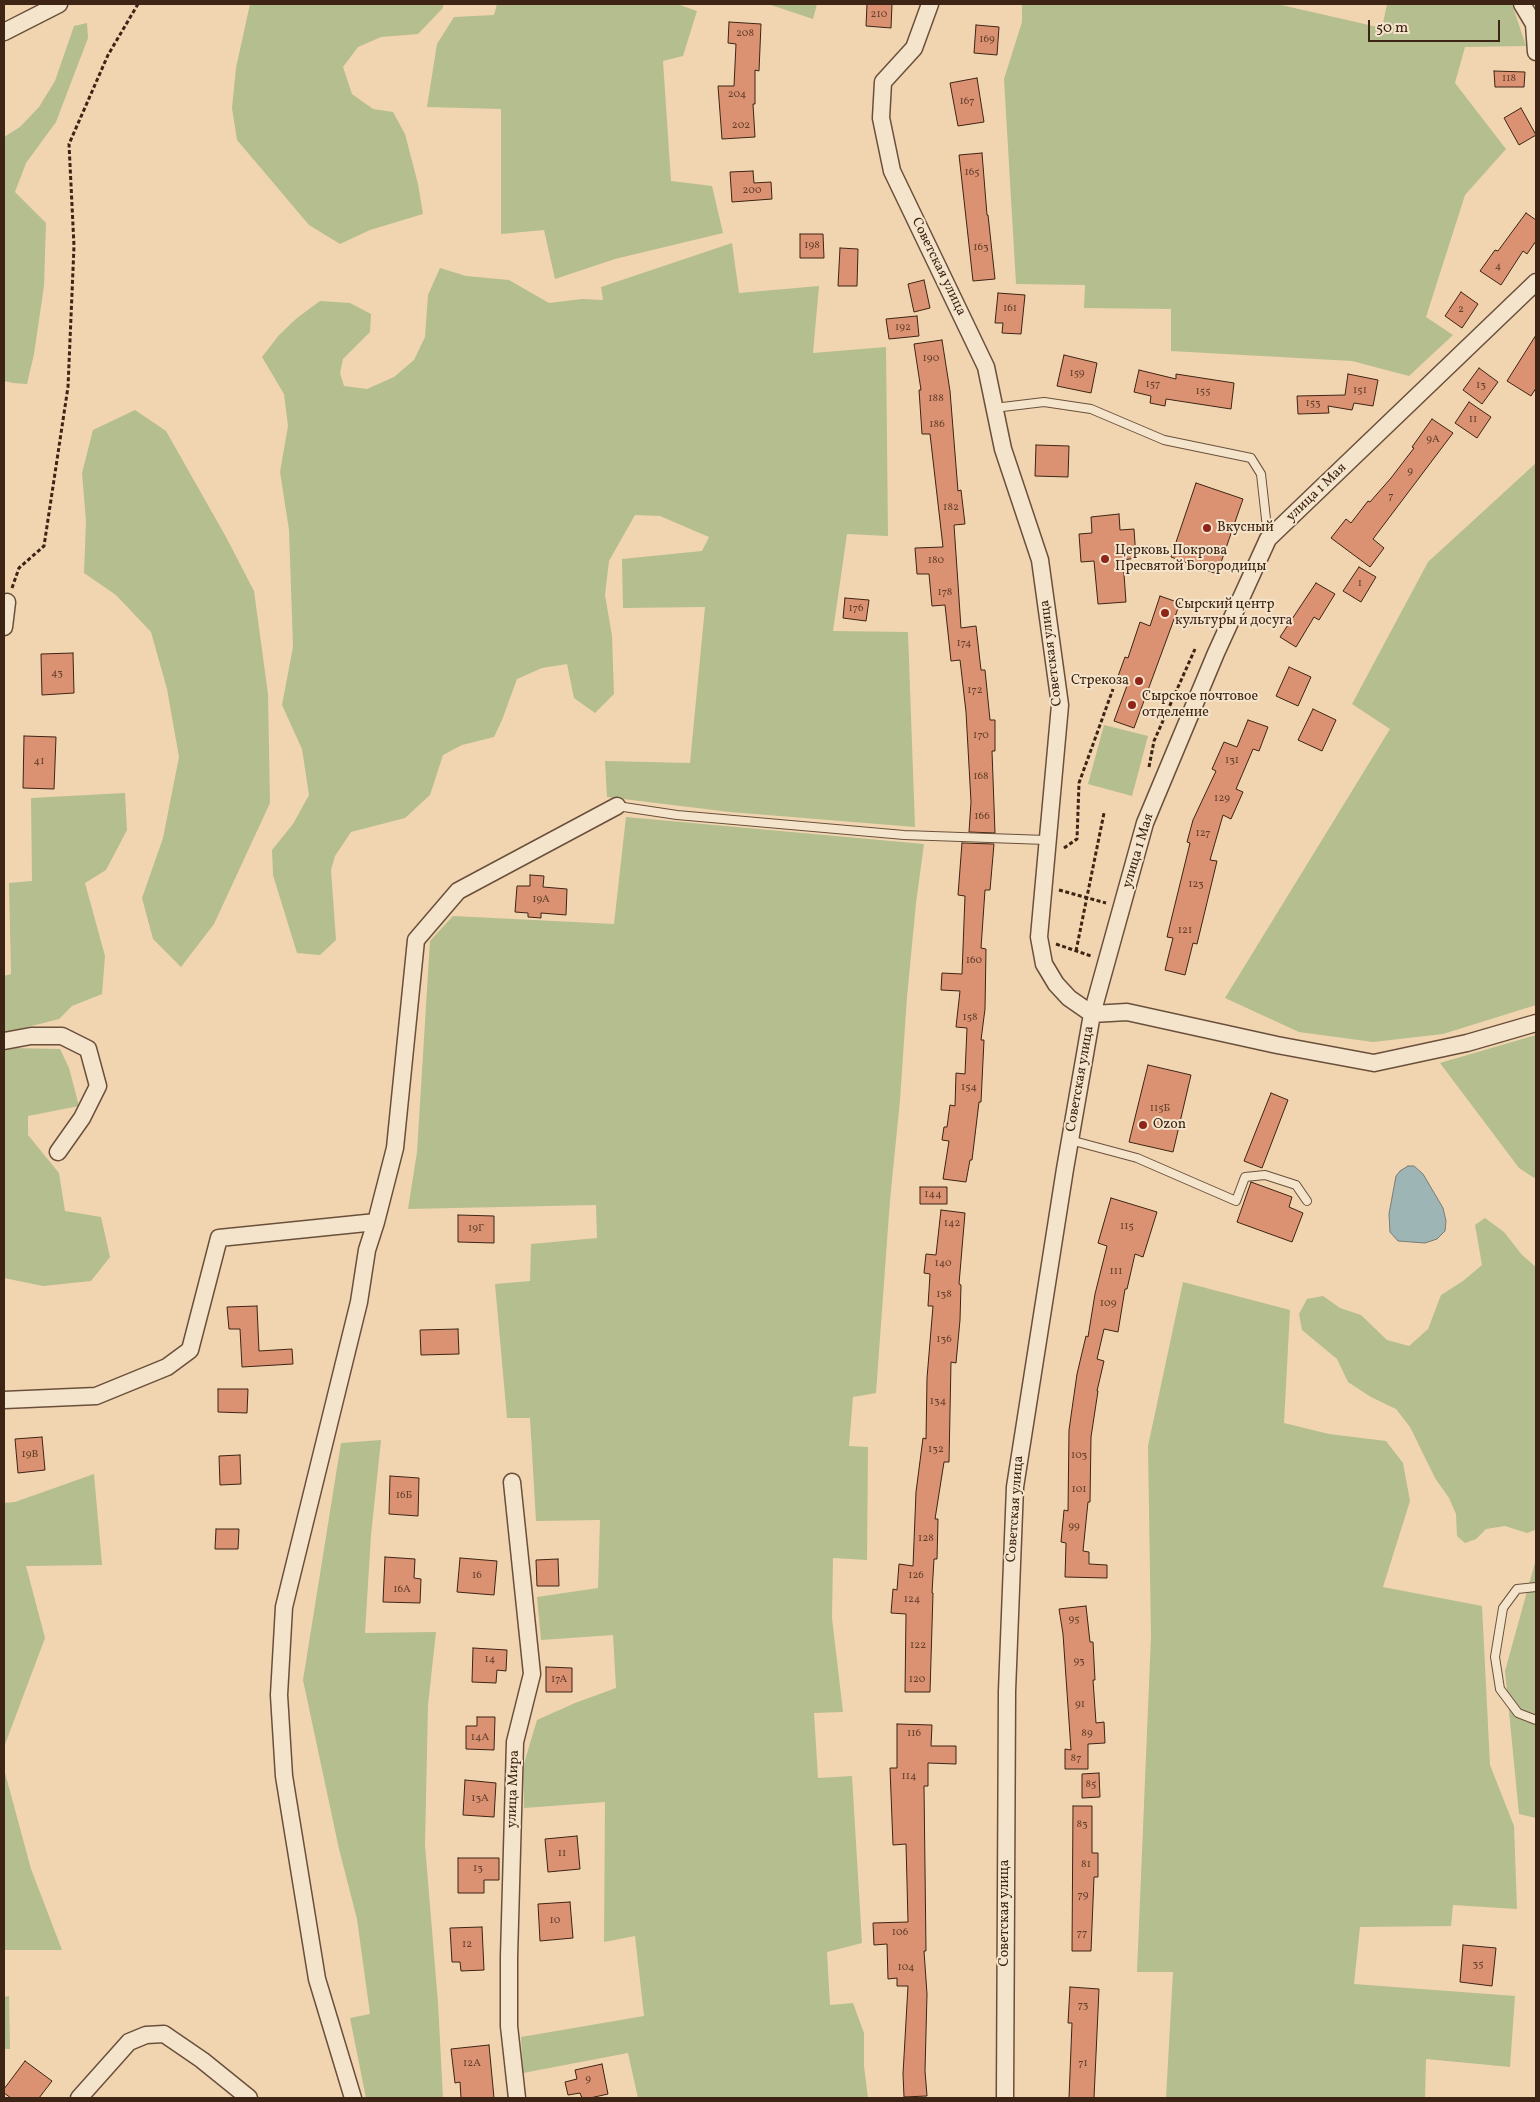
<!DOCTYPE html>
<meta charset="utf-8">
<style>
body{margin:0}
#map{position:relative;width:1540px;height:2102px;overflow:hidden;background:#f0d5b0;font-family:Vollkorn,serif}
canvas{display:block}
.frame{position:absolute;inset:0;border:5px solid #3d2414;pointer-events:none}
.scale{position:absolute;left:1368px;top:20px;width:132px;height:22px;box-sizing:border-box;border:2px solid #3d2414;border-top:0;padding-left:6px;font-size:15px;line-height:18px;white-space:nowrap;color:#3d2414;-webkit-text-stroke:4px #f5e4cc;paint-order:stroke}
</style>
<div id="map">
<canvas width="1540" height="2102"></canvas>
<div class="frame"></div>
<div class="scale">50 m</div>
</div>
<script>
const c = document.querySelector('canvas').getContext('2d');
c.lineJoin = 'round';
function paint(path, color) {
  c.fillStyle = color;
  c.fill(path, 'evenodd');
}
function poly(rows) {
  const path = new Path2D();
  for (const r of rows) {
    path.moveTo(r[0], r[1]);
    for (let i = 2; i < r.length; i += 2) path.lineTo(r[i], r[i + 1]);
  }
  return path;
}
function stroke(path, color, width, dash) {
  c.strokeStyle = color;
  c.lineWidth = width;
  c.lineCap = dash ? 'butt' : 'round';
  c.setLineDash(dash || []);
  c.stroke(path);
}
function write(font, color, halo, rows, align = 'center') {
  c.font = font + ' Vollkorn,serif';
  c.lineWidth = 4;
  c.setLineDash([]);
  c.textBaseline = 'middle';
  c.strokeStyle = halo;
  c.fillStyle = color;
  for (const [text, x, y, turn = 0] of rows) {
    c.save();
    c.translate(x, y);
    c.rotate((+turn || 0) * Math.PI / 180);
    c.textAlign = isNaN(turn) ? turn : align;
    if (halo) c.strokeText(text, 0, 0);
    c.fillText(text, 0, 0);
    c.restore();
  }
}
const green = poly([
 [250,4,444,4,442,9,418,34,381,37,358,47,343,67,352,94,373,109,393,112,405,134,418,184,423,214,370,230,340,244,309,225,237,140,232,108,236,68],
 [497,4,677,4,697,11,683,56,663,61,671,181,712,186,723,233,615,259,555,279,544,230,501,234,501,109,427,107,437,44,454,17,494,15],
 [768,4,817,4,813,19],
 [1022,4,1277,4,1382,28,1387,4,1512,4,1526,46,1465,47,1455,83,1506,149,1465,195,1426,317,1453,335,1409,376,1352,361,1171,351,1171,309,1084,308,1085,285,1016,284,1004,79,1022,22],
 [87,23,88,38,56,122,26,163,15,192,46,223,44,286,34,354,27,384,13,383,4,381,4,137,20,127,39,107,55,81,74,26],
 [732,243,739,293,819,286,813,353,886,347,888,536,847,534,833,631,908,632,915,827,730,812,607,797,605,761,690,763,705,607,623,608,622,559,702,551,709,537,660,516,635,515,609,561,605,595,612,636,614,694,595,713,574,698,567,664,542,668,517,679,502,720,494,737,462,745,443,755,430,795,405,818,351,832,335,856,331,870,336,940,320,955,297,953,273,875,272,850,293,824,309,795,302,749,282,705,293,647,289,530,280,472,288,426,284,394,262,357,279,335,297,318,320,301,350,303,371,314,370,332,343,359,340,373,344,386,367,389,394,377,414,360,425,337,428,295,440,268,466,276,509,280,549,303,582,299,603,300,601,287],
 [135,410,166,431,226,537,254,591,268,694,270,803,214,924,181,967,153,939,142,898,163,838,179,757,167,689,151,632,116,595,84,573,86,521,82,473,93,430],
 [1536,463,1536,1005,1443,1034,1373,1042,1299,1032,1225,998,1390,729,1352,704,1428,562],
 [1104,725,1148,736,1132,796,1088,784],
 [125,793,127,830,106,870,85,883,105,956,102,994,72,1006,59,1019,4,1033,4,976,11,974,9,883,32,881,31,798],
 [626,817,924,844,916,903,907,997,900,1100,890,1200,876,1393,853,1397,849,1446,868,1447,867,1560,833,1558,832,1618,843,1712,814,1713,818,1778,852,1776,862,1943,827,1952,830,2005,853,2003,864,2033,864,2066,868,2098,638,2098,628,2053,523,2073,521,2037,644,2016,635,1936,604,1942,605,1802,524,1808,523,1767,537,1720,575,1703,616,1688,613,1635,541,1640,537,1597,598,1588,600,1520,536,1521,530,1418,507,1418,495,1284,530,1281,531,1244,597,1238,596,1205,408,1209,417,1152,430,941,453,916,614,924],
 [1536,1035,1536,1179,1519,1168,1440,1063],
 [11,1048,60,1049,69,1068,79,1106,28,1116,28,1135,59,1173,65,1211,101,1217,110,1257,91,1281,43,1286,4,1278,4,1051],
 [1485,1218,1504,1232,1522,1255,1536,1267,1536,1525,1535,1530,1527,1533,1505,1526,1486,1529,1476,1539,1465,1543,1457,1536,1456,1514,1449,1498,1435,1478,1410,1427,1396,1409,1371,1397,1348,1382,1337,1359,1302,1330,1299,1314,1307,1299,1323,1296,1340,1308,1361,1315,1387,1340,1409,1346,1428,1329,1441,1295,1463,1281,1482,1265,1475,1225],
 [1183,1282,1290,1310,1284,1423,1329,1434,1386,1441,1403,1463,1410,1501,1383,1587,1482,1606,1490,1765,1514,1826,1517,1909,1453,1905,1451,1926,1360,1927,1354,1984,1515,1996,1510,2067,1426,2059,1425,2098,1166,2098,1173,1972,1137,1972,1151,1636,1148,1446],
 [381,1440,371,1535,365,1633,436,1632,428,1705,425,1845,438,2003,443,2098,366,2098,350,2018,370,2014,357,1919,339,1849,303,1680,341,1443],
 [94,1474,102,1565,26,1566,45,1638,4,1747,4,1503,15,1502],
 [1536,1559,1536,1818,1519,1814,1505,1671],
 [4,1769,31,1869,62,1950,4,1950],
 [9,1996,10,2049,4,2049,4,1997]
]);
const water = poly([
 [1408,1166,1414,1166,1423,1174,1443,1208,1446,1221,1445,1231,1437,1239,1425,1243,1398,1241,1390,1232,1389,1214,1396,1176,1400,1171,1408,1166]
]);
const building = poly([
 [867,4,892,4,891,28,866,26,867,4],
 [729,22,761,24,759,71,755,70,755,104,753,104,755,137,722,139,718,86,734,86,736,44,728,43,729,22],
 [976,25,999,27,997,55,974,53,976,25],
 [1494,71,1525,72,1524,87,1495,87,1494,71],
 [977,78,984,122,958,126,950,83,977,78],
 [1521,108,1536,135,1519,145,1504,118,1521,108],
 [982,153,987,215,988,215,995,279,973,281,959,155,982,153],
 [753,171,754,183,771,182,772,199,732,202,730,172,753,171],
 [1526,213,1536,220,1536,241,1527,254,1523,251,1501,285,1480,271,1495,250,1498,251,1526,213],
 [800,234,823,234,824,258,800,258,800,234],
 [840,248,858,249,857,286,838,286,840,248],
 [924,280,930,308,914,312,908,284,924,280],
 [1461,292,1478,304,1462,328,1445,316,1461,292],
 [998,293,1025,295,1021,334,1002,333,1003,323,995,323,998,293],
 [917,316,919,336,889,339,886,319,917,316],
 [1536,335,1536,388,1531,396,1507,381,1536,335],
 [942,340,950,391,958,491,961,490,965,524,954,525,961,628,976,626,981,670,985,670,990,720,995,720,995,751,992,751,995,833,969,832,971,802,966,712,960,660,951,661,945,605,932,606,929,574,917,574,915,548,943,547,930,434,922,434,919,390,921,390,914,344,942,340],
 [1064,355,1097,363,1091,393,1057,386,1064,355],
 [1479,368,1498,382,1482,404,1463,390,1479,368],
 [1139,370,1176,379,1176,374,1234,383,1231,409,1166,399,1165,406,1150,403,1151,396,1134,392,1139,370],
 [1348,374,1378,380,1373,406,1354,403,1352,410,1328,406,1329,413,1298,414,1297,396,1345,395,1348,374],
 [1469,402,1491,417,1477,438,1455,423,1469,402],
 [1432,419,1453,433,1373,539,1384,548,1370,567,1331,538,1346,519,1351,523,1368,501,1370,502,1391,478,1414,448,1412,447,1432,419],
 [1036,445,1069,446,1068,477,1035,476,1036,445],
 [1196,483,1243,499,1217,574,1171,557,1196,483],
 [1119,514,1120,530,1134,529,1136,558,1123,560,1126,602,1098,604,1094,561,1081,562,1079,534,1092,533,1091,517,1119,514],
 [1359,567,1376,577,1361,602,1343,591,1359,567],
 [1316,583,1335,594,1319,620,1314,617,1296,647,1280,637,1316,583],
 [1160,596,1180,603,1134,728,1114,721,1128,683,1117,679,1125,657,1128,658,1140,622,1150,626,1160,596],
 [845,598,869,600,866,621,843,618,845,598],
 [73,653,74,693,42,695,41,654,73,653],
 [1289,667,1311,677,1298,706,1276,696,1289,667],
 [1313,709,1336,720,1322,751,1298,740,1313,709],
 [1248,720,1268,727,1259,751,1253,749,1236,789,1243,792,1231,819,1223,815,1210,860,1217,861,1197,944,1193,943,1185,975,1165,970,1173,938,1167,937,1190,843,1187,842,1193,820,1216,771,1212,769,1224,742,1237,747,1248,720],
 [24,736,56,737,54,789,23,788,24,736],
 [962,843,994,844,990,890,985,890,981,948,986,949,985,1009,981,1040,984,1040,981,1102,979,1102,972,1160,970,1160,966,1182,943,1179,949,1141,942,1140,944,1127,947,1127,950,1105,955,1106,956,1073,965,1074,967,1028,956,1027,960,991,941,990,942,973,962,974,965,896,958,895,962,843],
 [530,875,544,876,543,887,567,889,566,915,541,913,541,918,528,917,528,913,515,912,517,886,530,886,530,875],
 [1148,1065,1191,1075,1173,1152,1129,1142,1148,1065],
 [1271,1093,1288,1100,1262,1168,1244,1161,1271,1093],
 [1251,1182,1292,1197,1289,1207,1303,1213,1292,1242,1237,1222,1251,1182],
 [920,1187,947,1187,947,1204,920,1204,920,1187],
 [1111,1198,1157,1212,1143,1257,1135,1254,1127,1289,1125,1289,1118,1332,1104,1329,1097,1359,1104,1361,1097,1391,1098,1391,1091,1437,1090,1502,1088,1502,1083,1551,1089,1552,1089,1564,1107,1565,1107,1578,1065,1577,1066,1543,1061,1542,1064,1510,1068,1511,1069,1430,1077,1374,1086,1336,1088,1337,1095,1294,1107,1246,1098,1243,1111,1198],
 [941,1210,965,1213,959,1284,961,1285,960,1320,956,1363,951,1362,949,1462,944,1462,935,1519,938,1519,937,1559,934,1559,932,1593,933,1593,930,1692,905,1692,906,1614,891,1613,893,1589,897,1590,899,1564,913,1566,916,1492,923,1438,926,1439,927,1378,933,1306,928,1306,930,1274,924,1273,926,1254,936,1255,941,1210],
 [458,1215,494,1216,494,1243,458,1242,458,1215],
 [257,1306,259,1351,292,1349,293,1364,242,1367,240,1329,229,1329,227,1307,257,1306],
 [458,1329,459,1354,421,1355,420,1330,458,1329],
 [218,1389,248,1389,247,1413,218,1412,218,1389],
 [42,1437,45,1470,18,1473,15,1439,42,1437],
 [240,1455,241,1484,220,1485,219,1456,240,1455],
 [390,1476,419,1478,418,1516,389,1514,390,1476],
 [216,1529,239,1529,238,1549,215,1549,216,1529],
 [385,1557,415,1559,414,1578,421,1579,420,1603,383,1602,385,1557],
 [460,1558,497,1561,494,1595,457,1592,460,1558],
 [558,1559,559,1586,537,1586,536,1560,558,1559],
 [1086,1606,1090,1642,1093,1642,1095,1680,1093,1680,1096,1723,1104,1722,1105,1743,1088,1744,1088,1769,1065,1769,1065,1749,1071,1750,1063,1634,1059,1609,1086,1606],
 [473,1648,507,1650,506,1671,497,1670,496,1683,472,1682,473,1648],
 [546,1667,572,1668,572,1692,546,1692,546,1667],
 [477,1717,495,1717,494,1750,466,1749,466,1726,477,1726,477,1717],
 [897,1724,932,1725,931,1746,956,1746,956,1764,928,1763,928,1786,924,1786,926,1951,924,1951,927,1994,925,2071,927,2096,904,2097,903,2074,908,1986,897,1986,897,1978,888,1979,887,1944,874,1945,873,1923,908,1922,906,1844,893,1845,890,1768,897,1768,897,1724],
 [1099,1773,1100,1797,1082,1798,1082,1774,1099,1773],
 [465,1780,496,1783,494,1817,463,1815,465,1780],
 [1073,1806,1092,1806,1092,1853,1098,1853,1098,1877,1094,1877,1091,1951,1072,1951,1073,1806],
 [577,1836,580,1869,548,1872,545,1839,577,1836],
 [458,1858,499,1858,499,1880,484,1880,484,1893,458,1893,458,1858],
 [570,1902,573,1938,540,1941,538,1904,570,1902],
 [482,1927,484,1970,461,1971,460,1962,452,1962,450,1928,482,1927],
 [1463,1945,1496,1948,1492,1986,1460,1982,1463,1945],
 [1070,1987,1099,1989,1094,2098,1069,2098,1072,2023,1068,2023,1070,1987],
 [489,2045,494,2098,461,2098,460,2082,455,2083,451,2049,489,2045],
 [25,2061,52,2081,39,2098,11,2098,4,2093,4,2089,25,2061],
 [602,2064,608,2094,590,2098,582,2098,580,2093,568,2095,565,2082,577,2079,575,2070,602,2064]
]);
const path = poly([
 [12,588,19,568,44,546,68,387,74,246,69,144,108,55,138,4],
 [1149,767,1154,741,1195,649],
 [1064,848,1077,839,1079,783,1113,689],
 [1059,890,1106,903],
 [1056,944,1091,956],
 [1076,951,1104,813]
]);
const lane = poly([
 [994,408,1044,402,1091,409,1164,440,1251,458,1261,474,1268,537],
 [617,806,677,815,904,835,1046,840],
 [1070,1140,1137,1158,1236,1201,1245,1177,1265,1175,1296,1185,1307,1201],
 [1536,1587,1517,1589,1503,1608,1495,1657,1500,1689,1518,1713,1536,1720]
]);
const street = poly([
 [930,4,914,48,883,82,881,118,892,171,986,367,1003,449,1040,560,1060,705,1039,937,1044,964,1056,984,1069,998,1092,1014],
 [1522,4,1534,24],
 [1536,19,1534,24,1536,52],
 [4,32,59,4],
 [4,627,7,602],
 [1092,1014,1127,1012,1277,1045,1374,1063,1467,1043,1536,1023],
 [4,1041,31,1036,62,1036,88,1049,98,1086,82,1118,58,1152],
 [4,1400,96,1396,167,1367,190,1350,219,1238,376,1222,395,1148,416,940,458,891,617,806],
 [512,1482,532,1674,515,1742,509,1957,509,2026,517,2098],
 [79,2098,129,2042,146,2035,164,2034,202,2060,249,2098],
 [353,2098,317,1979,284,1776,279,1695,284,1607,359,1302,367,1250,376,1222],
 [1005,2098,1007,1691,1015,1487,1065,1169,1092,1014,1145,823,1216,653,1268,539,1536,282]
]);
const markers = [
 [1207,528,5,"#8f2418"],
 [1105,559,5,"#8f2418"],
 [1165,613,5,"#8f2418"],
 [1139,681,5,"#8f2418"],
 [1132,705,5,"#8f2418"],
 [1143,1125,5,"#8f2418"]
];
const numberNames = [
 ["210",879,15],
 ["208",745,34],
 ["169",987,40],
 ["118",1509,79],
 ["204",737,95],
 ["167",967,102],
 ["202",741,126],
 ["165",972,173],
 ["200",752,191],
 ["198",812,246],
 ["163",981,248],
 ["4",1498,267],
 ["161",1010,309],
 ["2",1461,310],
 ["192",903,328],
 ["190",931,359],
 ["159",1077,374],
 ["157",1153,385],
 ["13",1481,386],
 ["151",1360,391],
 ["155",1203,392],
 ["188",936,399],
 ["153",1313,404],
 ["11",1473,420],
 ["186",937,425],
 ["9А",1433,440],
 ["9",1410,472],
 ["7",1391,497],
 ["182",951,508],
 ["180",936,561],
 ["1",1360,584],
 ["178",945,593],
 ["176",856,609],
 ["174",964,644],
 ["43",57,674],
 ["172",975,691],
 ["170",981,736],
 ["131",1232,761],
 ["41",39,762],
 ["168",981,777],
 ["129",1222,799],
 ["166",982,817],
 ["127",1203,834],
 ["123",1196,885],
 ["19А",541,900],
 ["121",1185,931],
 ["160",974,961],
 ["158",970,1018],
 ["154",969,1088],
 ["115Б",1160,1109],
 ["144",933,1195],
 ["142",952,1224],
 ["115",1127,1227],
 ["19Г",476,1229],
 ["140",943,1264],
 ["111",1116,1272],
 ["138",944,1295],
 ["109",1108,1304],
 ["136",944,1340],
 ["134",938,1402],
 ["132",936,1450],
 ["19В",30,1455],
 ["103",1079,1456],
 ["101",1079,1490],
 ["16Б",404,1496],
 ["99",1074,1527],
 ["128",926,1539],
 ["16",477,1576],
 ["126",916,1576],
 ["16А",402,1590],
 ["124",912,1600],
 ["95",1074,1620],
 ["122",918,1646],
 ["14",490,1660],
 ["93",1079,1662],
 ["17А",559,1680],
 ["120",917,1680],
 ["91",1080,1705],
 ["116",914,1734],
 ["89",1087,1734],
 ["14А",480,1738],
 ["87",1076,1759],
 ["114",909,1777],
 ["85",1091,1785],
 ["13А",480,1799],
 ["83",1082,1825],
 ["11",562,1854],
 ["81",1086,1865],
 ["13",478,1869],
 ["79",1083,1896],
 ["10",555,1921],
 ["106",900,1933],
 ["77",1082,1934],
 ["12",467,1945],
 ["35",1478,1965],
 ["104",906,1968],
 ["73",1083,2006],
 ["12А",472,2064],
 ["71",1083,2064],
 ["9",588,2080]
];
const streetNames = [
 ["Советская улица",938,267,64],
 ["улица 1 Мая",1317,493,-44],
 ["Советская улица",1052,653,-97],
 ["улица 1 Мая",1139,851,-73],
 ["Советская улица",1081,1079,-80],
 ["Советская улица",1016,1509,-86],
 ["улица Мира",514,1789,-88],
 ["Советская улица",1005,1913,-90]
];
const poiNames = [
 ["Вкусный",1217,528],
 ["Церковь Покрова",1115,551],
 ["Пресвятой Богородицы",1115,567],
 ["Сырский центр",1175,605],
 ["культуры и досуга",1175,621],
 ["Стрекоза",1129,681,"right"],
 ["Сырское почтовое",1142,697],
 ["отделение",1142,713],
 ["Ozon",1153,1125]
];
paint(green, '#b5be8e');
paint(water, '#9db6b5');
stroke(water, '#777c75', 1);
paint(building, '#db9272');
stroke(building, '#3d2414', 1);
stroke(lane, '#6a503b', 10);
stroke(street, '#6a503b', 19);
stroke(path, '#3d2414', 3, [4, 2.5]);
stroke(lane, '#f5e4cc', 8);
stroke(street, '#f5e4cc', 16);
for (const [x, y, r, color] of markers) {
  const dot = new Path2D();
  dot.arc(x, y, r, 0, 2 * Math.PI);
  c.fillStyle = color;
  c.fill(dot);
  stroke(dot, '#f5e4cc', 2);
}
write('11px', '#64402c', null, numberNames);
write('14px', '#3d2414', '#f5e4cc', streetNames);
write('14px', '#3d2414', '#f5e4cc', poiNames, 'left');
</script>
